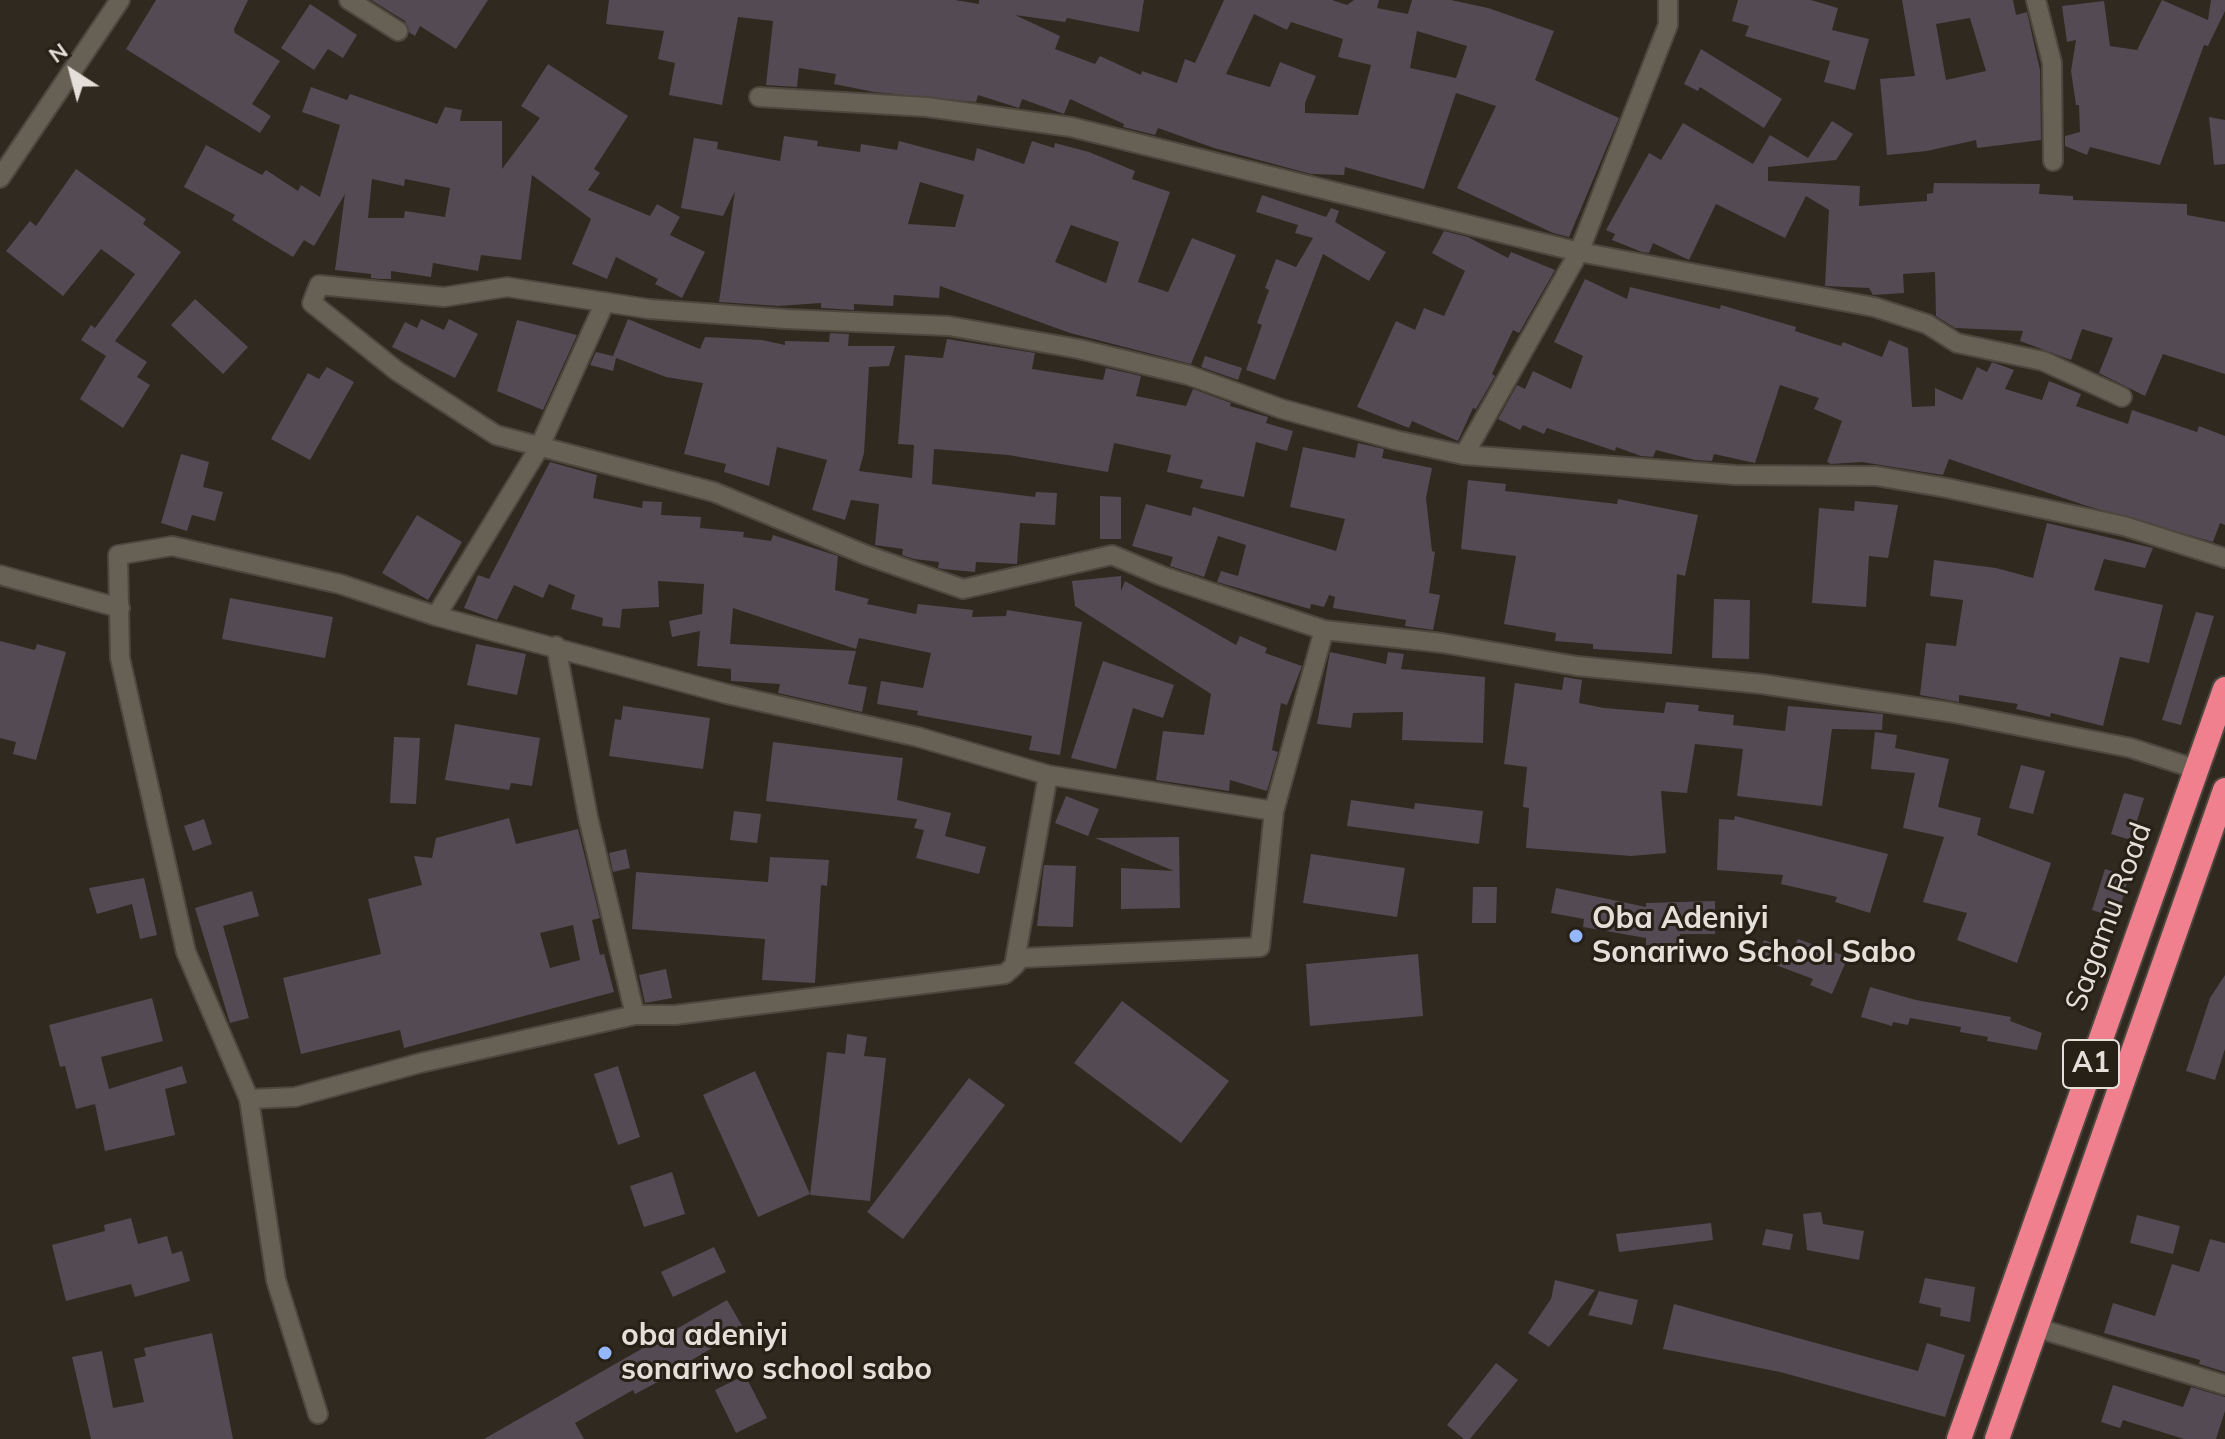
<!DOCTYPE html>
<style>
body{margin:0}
#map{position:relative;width:2225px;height:1439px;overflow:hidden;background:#30291f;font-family:Mulish,sans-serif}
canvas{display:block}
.north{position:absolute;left:32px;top:32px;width:80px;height:80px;-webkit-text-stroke:6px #262016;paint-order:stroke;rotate:324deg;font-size:22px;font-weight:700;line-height:32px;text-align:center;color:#e4e0d9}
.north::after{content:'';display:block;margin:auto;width:28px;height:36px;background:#e4e0d9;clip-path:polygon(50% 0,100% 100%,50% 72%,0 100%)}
</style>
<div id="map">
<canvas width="2225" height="1439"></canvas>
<div class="north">N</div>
</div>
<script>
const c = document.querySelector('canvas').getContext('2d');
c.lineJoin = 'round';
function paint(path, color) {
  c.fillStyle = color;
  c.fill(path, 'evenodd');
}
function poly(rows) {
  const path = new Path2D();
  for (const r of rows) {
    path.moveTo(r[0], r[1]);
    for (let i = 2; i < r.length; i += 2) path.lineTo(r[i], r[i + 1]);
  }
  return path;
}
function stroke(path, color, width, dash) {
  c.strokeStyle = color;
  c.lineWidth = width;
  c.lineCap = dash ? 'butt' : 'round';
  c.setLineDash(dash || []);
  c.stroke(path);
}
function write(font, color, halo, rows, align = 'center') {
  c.font = font + ' Mulish,sans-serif';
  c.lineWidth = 6;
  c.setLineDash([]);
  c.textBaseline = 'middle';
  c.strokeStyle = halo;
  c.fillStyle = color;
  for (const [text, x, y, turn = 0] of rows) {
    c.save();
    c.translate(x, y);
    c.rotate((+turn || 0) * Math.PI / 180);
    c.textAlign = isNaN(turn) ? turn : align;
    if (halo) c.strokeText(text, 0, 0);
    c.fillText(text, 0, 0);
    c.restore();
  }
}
const building = poly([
 [156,0,248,0,234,29,235,33,280,61,252,104,271,116,260,133,126,49],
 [371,0,488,0,456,49,420,26,415,36,410,33,405,21],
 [609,0,955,0,979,4,979,0,1144,0,1139,32,1067,18,1065,22,1015,15,1060,36,1055,49,1095,64,1100,56,1141,75,1142,71,1177,83,1185,59,1195,63,1224,0,1332,0,1347,5,1354,0,1379,0,1377,8,1408,14,1412,0,1451,0,1488,8,1554,31,1535,80,1619,118,1569,237,1553,233,1457,188,1496,106,1456,93,1424,189,1345,167,1344,175,1311,174,1214,148,1158,128,1155,135,1123,127,1124,124,1070,99,1064,114,1022,99,1019,108,978,95,976,102,874,92,834,84,836,74,799,68,797,87,766,85,773,21,738,17,722,105,669,95,675,63,658,59,664,31,606,24],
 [1254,14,1287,30,1291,22,1343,39,1338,57,1371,65,1358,115,1305,113,1305,103,1316,76,1280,62,1270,87,1226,74],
 [1417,31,1467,46,1456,78,1410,68],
 [1738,0,1811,0,1838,8,1832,30,1869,39,1855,90,1824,82,1830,61,1745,36,1749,26,1732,21],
 [1902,0,2013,0,2016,15,2027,12,2040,70,2041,140,1977,148,1976,140,1927,151,1887,155,1880,79,1915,76],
 [1970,18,1986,71,1946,80,1936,24],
 [2162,0,2208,20,2211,0,2225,0,2225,11,2208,46,2204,45,2160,165,2090,147,2087,155,2065,146,2065,136,2080,132,2079,105,2076,105,2071,71,2076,40,2067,42,2062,6,2104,1,2110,46,2137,50],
 [310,4,357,35,343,58,328,49,314,70,281,48],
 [1701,49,1782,99,1764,128,1700,87,1698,91,1684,84],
 [548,64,628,116,594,169,600,173,588,190,650,216,657,204,680,217,670,235,705,252,682,298,655,284,658,279,616,257,607,279,572,264,591,219,532,175,521,260,481,255,478,271,433,263,431,277,391,271,391,279,380,279,371,278,371,274,335,270,345,194,314,246,304,240,293,257,232,220,235,215,184,187,206,145,262,175,266,170,298,191,301,185,320,197,340,125,302,112,311,87,347,100,350,94,437,124,445,107,462,110,460,121,502,121,502,169,540,118,521,106],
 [372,179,404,186,405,179,450,188,445,217,405,211,404,218,368,218],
 [2209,117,2225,120,2225,164,2214,165],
 [1832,121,1853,134,1836,160,1768,167,1768,181,1860,186,1859,206,1927,201,1927,194,1933,193,1934,183,2040,184,2039,194,2073,196,2073,200,2187,204,2187,215,2225,222,2225,374,2163,354,2145,396,2099,373,2113,338,2082,329,2071,360,2020,341,2023,331,1955,328,1936,316,1935,272,1903,274,1904,293,1873,295,1869,288,1825,286,1829,210,1806,196,1785,238,1716,204,1689,260,1653,243,1649,253,1642,252,1612,240,1615,234,1606,230,1649,153,1661,160,1683,123,1753,164,1770,135,1808,158],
 [784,136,818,141,817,146,860,152,861,144,897,150,899,141,974,161,977,148,1024,164,1032,141,1054,148,1055,143,1089,152,1135,171,1132,179,1170,192,1138,282,1168,292,1192,238,1236,255,1191,364,1070,333,940,286,939,298,894,295,893,306,854,304,854,310,821,308,821,303,778,306,719,302,735,191,723,216,681,208,694,138,718,142,717,149,780,161],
 [920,182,964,195,955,227,908,224],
 [1071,225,1119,242,1106,283,1055,262],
 [76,169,146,219,143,224,181,252,115,341,147,362,137,377,150,385,123,428,80,399,106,356,81,340,91,325,95,328,135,274,101,249,63,296,6,251,30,221,36,226],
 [1262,195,1326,217,1331,208,1339,211,1335,222,1386,252,1369,281,1323,254,1275,380,1246,370,1262,325,1257,323,1269,290,1265,288,1276,259,1296,267,1313,238,1295,233,1298,225,1256,212],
 [1444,231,1468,237,1508,258,1511,252,1555,270,1519,333,1513,330,1492,374,1495,376,1476,409,1473,408,1458,441,1412,421,1409,428,1357,407,1396,321,1415,330,1424,308,1444,316,1465,271,1432,253],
 [1585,279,1627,299,1630,287,1720,309,1721,305,1796,327,1795,331,1841,346,1843,342,1882,357,1889,340,1908,348,1912,407,1935,406,1935,388,1962,400,1977,367,1987,372,1992,362,2014,370,2005,389,2042,400,2049,381,2081,394,2076,406,2128,424,2132,410,2197,432,2199,426,2225,436,2225,525,2220,523,2213,542,2084,505,1949,459,1943,475,1862,462,1831,464,1827,462,1842,421,1814,409,1819,398,1780,385,1755,463,1714,454,1712,461,1695,460,1656,450,1653,457,1641,456,1616,447,1615,451,1547,428,1544,434,1523,425,1520,430,1498,419,1517,385,1525,389,1533,371,1571,389,1583,356,1554,342],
 [195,299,248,347,223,374,171,325],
 [421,319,444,330,449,319,478,334,455,378,392,347,405,322,417,328],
 [628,319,700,349,705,337,762,340,785,345,785,341,829,342,830,333,849,334,848,346,895,346,889,366,869,367,864,453,859,471,912,478,914,445,898,444,905,355,943,358,947,339,1035,353,1032,369,1103,380,1106,368,1141,376,1136,396,1186,406,1193,389,1231,403,1230,406,1268,417,1266,423,1293,431,1287,451,1256,442,1244,497,1200,488,1203,480,1167,472,1171,455,1114,443,1108,472,1008,455,934,449,932,484,1035,497,1036,492,1057,493,1055,525,1020,523,1017,564,976,562,975,572,943,569,938,568,939,562,914,559,902,555,903,549,875,545,879,504,851,500,845,520,812,510,827,460,777,447,769,486,724,472,726,464,684,454,703,383,666,377,616,358,613,371,590,365,596,352,613,356],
 [517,320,577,335,543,410,497,391],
 [1205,356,1242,368,1238,380,1201,367],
 [327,367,354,382,310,460,271,439,308,373,319,379],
 [1358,443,1384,449,1382,458,1432,468,1426,498,1432,551,1435,552,1429,593,1440,595,1433,630,1405,626,1406,620,1333,608,1335,597,1329,595,1324,607,1311,604,1310,609,1217,582,1221,571,1238,576,1246,545,1218,536,1204,577,1170,566,1173,557,1132,546,1146,504,1191,516,1193,507,1336,551,1345,519,1290,507,1303,447,1355,458],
 [181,454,209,462,203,487,223,492,215,521,192,515,187,531,161,523],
 [550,462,597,475,593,498,642,508,643,501,662,502,661,515,701,517,700,528,744,532,743,537,771,541,773,535,838,556,835,590,869,599,867,604,916,614,918,604,973,610,972,617,1006,616,1007,610,1082,622,1060,755,1029,750,1032,736,917,715,918,711,877,704,881,681,923,688,931,653,859,638,856,649,733,608,730,644,856,651,848,684,867,687,862,712,778,693,780,684,731,681,731,669,697,666,700,631,672,637,669,621,702,614,704,584,658,581,659,607,622,609,620,628,602,626,603,618,571,609,575,595,549,584,543,598,514,585,497,620,464,608,478,575,489,579],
 [1468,480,1506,484,1505,491,1617,504,1618,499,1698,515,1685,576,1677,574,1672,654,1593,649,1593,644,1555,641,1556,633,1504,624,1516,556,1461,549],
 [1100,496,1121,497,1121,539,1100,539],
 [1855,501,1898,505,1888,558,1869,556,1866,607,1812,603,1819,508,1854,511],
 [417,515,462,542,428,600,382,573],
 [2047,523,2153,548,2145,568,2104,559,2094,590,2163,605,2149,663,2120,657,2103,726,2051,713,2050,717,2016,709,2018,704,1959,695,1959,702,1920,695,1926,643,1956,646,1963,600,1930,596,1934,560,1996,568,2033,578],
 [1121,576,1121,591,1125,581,1236,645,1240,636,1267,648,1265,653,1302,666,1287,705,1281,703,1272,750,1278,752,1267,791,1230,780,1229,791,1156,780,1163,731,1204,735,1211,694,1075,606,1072,581],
 [230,598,333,617,325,658,222,639],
 [1714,599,1750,600,1749,659,1712,658],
 [2196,612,2214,616,2181,725,2162,720],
 [0,641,35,650,37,644,66,652,36,760,13,754,16,742,0,738],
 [476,644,526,654,517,695,467,685],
 [1330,652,1386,664,1388,652,1404,654,1401,669,1485,677,1483,743,1402,740,1403,712,1353,713,1351,728,1317,724],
 [1103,661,1174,685,1163,718,1133,708,1116,769,1071,758],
 [1564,677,1582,680,1579,703,1604,708,1664,713,1666,702,1699,705,1698,711,1734,715,1733,725,1785,731,1788,706,1883,714,1882,730,1832,729,1822,806,1737,796,1743,749,1695,744,1687,793,1661,791,1666,853,1631,856,1526,848,1529,808,1523,807,1527,767,1504,764,1515,683,1562,690],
 [623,706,710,718,703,769,609,756,615,719,621,720],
 [455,724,540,738,532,786,511,783,509,790,445,780],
 [1875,732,1897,735,1895,748,1949,759,1938,807,1981,818,1977,835,2051,863,2017,963,1957,940,1967,913,1923,902,1944,837,1903,828,1915,773,1871,769],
 [394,737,420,738,416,804,390,803],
 [773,742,903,758,897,800,951,813,945,836,986,847,979,874,916,858,924,830,914,828,917,819,766,801],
 [2021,765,2045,771,2033,814,2009,808],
 [2124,793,2144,798,2131,840,2111,834],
 [1066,796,1099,809,1088,836,1055,823],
 [1351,800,1414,809,1415,803,1483,811,1479,844,1347,826],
 [734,811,761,814,757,843,730,840],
 [1735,816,1888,854,1870,913,1835,902,1837,897,1781,884,1783,875,1717,870,1719,819,1734,820],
 [509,818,516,844,578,829,600,918,592,920,600,955,604,954,614,992,404,1048,400,1030,301,1054,283,978,381,954,368,899,422,885,414,856,432,858,436,838],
 [573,925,580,960,550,968,540,933],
 [204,819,212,844,193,851,184,826],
 [1179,837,1180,908,1121,909,1121,868,1174,871,1095,838],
 [626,849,630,868,613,872,609,853],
 [1311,854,1405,868,1397,917,1303,903],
 [770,857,829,860,827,886,821,885,815,983,762,980,765,939,632,929,636,872,768,882],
 [1044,865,1076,866,1073,927,1037,926],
 [2105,869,2129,876,2117,918,2092,910],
 [144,878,157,935,140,939,132,904,97,914,89,888],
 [1473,887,1497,887,1496,923,1472,923],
 [1556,888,1646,907,1646,903,1715,901,1715,934,1680,934,1680,945,1646,945,1646,938,1583,927,1584,919,1551,913],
 [252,891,259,916,223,926,249,1018,230,1023,195,908],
 [1798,939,1848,957,1832,994,1810,985,1813,979,1757,958,1764,940,1793,950],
 [1418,954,1423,1016,1310,1026,1306,964],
 [666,969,672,998,645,1003,639,975],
 [2225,975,2225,1049,2215,1080,2186,1071,2210,998],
 [1870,987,1916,1000,2011,1017,2010,1021,2042,1033,2037,1050,1987,1041,1988,1037,1960,1032,1961,1027,1910,1018,1908,1025,1893,1022,1892,1026,1861,1017],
 [152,998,163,1041,101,1057,109,1089,182,1066,187,1083,165,1089,175,1135,105,1151,95,1104,76,1109,65,1066,60,1067,49,1025],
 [1122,1001,1229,1081,1181,1143,1074,1063],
 [847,1034,867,1037,864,1056,886,1058,870,1201,810,1195,827,1052,845,1054],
 [618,1066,640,1137,618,1145,594,1074],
 [755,1071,810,1194,758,1217,703,1095],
 [969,1078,1005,1105,903,1239,867,1212],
 [672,1172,685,1214,644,1227,630,1186],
 [1821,1212,1823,1224,1864,1231,1859,1260,1807,1250,1803,1214],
 [2137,1215,2180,1226,2173,1254,2130,1243],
 [131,1218,138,1244,167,1236,172,1254,182,1251,190,1281,135,1297,131,1284,66,1301,52,1245,105,1231,104,1225],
 [1711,1223,1713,1240,1619,1252,1616,1234],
 [1766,1229,1793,1234,1790,1250,1762,1245],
 [2210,1239,2225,1243,2225,1372,2199,1364,2200,1360,2104,1333,2113,1303,2155,1316,2172,1264,2199,1272],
 [714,1247,726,1272,673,1297,661,1272],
 [1925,1278,1975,1287,1970,1322,1940,1316,1941,1308,1919,1303],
 [1555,1280,1595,1290,1549,1347,1528,1333,1551,1299],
 [1599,1291,1638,1300,1632,1325,1588,1315],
 [727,1300,744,1329,685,1364,686,1367,635,1394,633,1390,575,1423,584,1439,484,1439],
 [1674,1304,1918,1371,1927,1343,1965,1355,1945,1417,1780,1372,1663,1349],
 [212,1333,233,1439,91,1439,72,1357,102,1351,113,1408,144,1402,134,1359,146,1356,144,1348],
 [1496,1363,1518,1380,1470,1439,1464,1439,1447,1425],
 [745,1375,767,1418,736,1433,715,1390],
 [2113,1385,2183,1407,2191,1387,2225,1397,2225,1411,2216,1439,2184,1439,2123,1420,2120,1428,2101,1422]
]);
const street = poly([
 [349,0,398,31],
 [2036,0,2052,63,2053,161],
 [759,97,927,107,1071,127,1579,252,1874,307,1927,324,1957,343,2043,361,2122,397],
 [0,178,120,0],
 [1464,455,1579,252,1668,25,1668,0],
 [0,575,120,608],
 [436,616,539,448,605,302],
 [556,646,588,817,635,1015],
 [2196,769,2131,748,1949,712,1762,684,1577,666,1442,643,1324,630,1162,576,1112,555,963,589,866,555,714,492,496,435,397,371,312,303,319,285,444,297,507,287,649,309,786,319,949,326,1079,349,1188,375,1282,409,1395,440,1464,455,1736,475,1876,476,1947,488,2124,526,2225,558],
 [1048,775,1274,811],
 [1014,966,1048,775,918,737,727,694,436,616,340,584,172,546,118,555,120,658,186,952,249,1099,295,1097,420,1063,635,1015,675,1015,1005,974,1014,966,1021,958,1260,947,1274,811,1324,630],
 [249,1099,276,1280,318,1414],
 [2034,1327,2225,1385]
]);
const highway = poly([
 [1959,1439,2225,689],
 [1997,1439,2225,790]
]);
const markers = [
 [1576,936,8,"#94b7fd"],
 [605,1353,8,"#94b7fd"]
];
const shields = [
 [2091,1064,56]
];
const shieldNames = [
 ["A1",2091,1064]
];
const streetNames = [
 ["Sagamu Road",2109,917,-70]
];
const poiNames = [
 ["Oba Adeniyi",1592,919],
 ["Sonariwo School Sabo",1592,953],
 ["oba adeniyi",621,1336],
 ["sonariwo school sabo",621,1370]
];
paint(building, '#534a54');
stroke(street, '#4d483f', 22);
stroke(highway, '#4d483f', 28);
stroke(street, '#676055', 18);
stroke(highway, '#f0808d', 24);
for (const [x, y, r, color] of markers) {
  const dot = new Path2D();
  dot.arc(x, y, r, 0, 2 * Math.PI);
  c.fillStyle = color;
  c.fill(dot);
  stroke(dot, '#262016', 3);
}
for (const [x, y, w] of shields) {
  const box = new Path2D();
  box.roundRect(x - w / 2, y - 24, w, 48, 6);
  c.fillStyle = '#262016';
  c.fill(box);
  stroke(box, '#e4e0d9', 2);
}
write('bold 28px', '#e4e0d9', null, shieldNames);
write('30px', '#e4e0d9', '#262016', streetNames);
write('bold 30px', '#e4e0d9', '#262016', poiNames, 'left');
</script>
